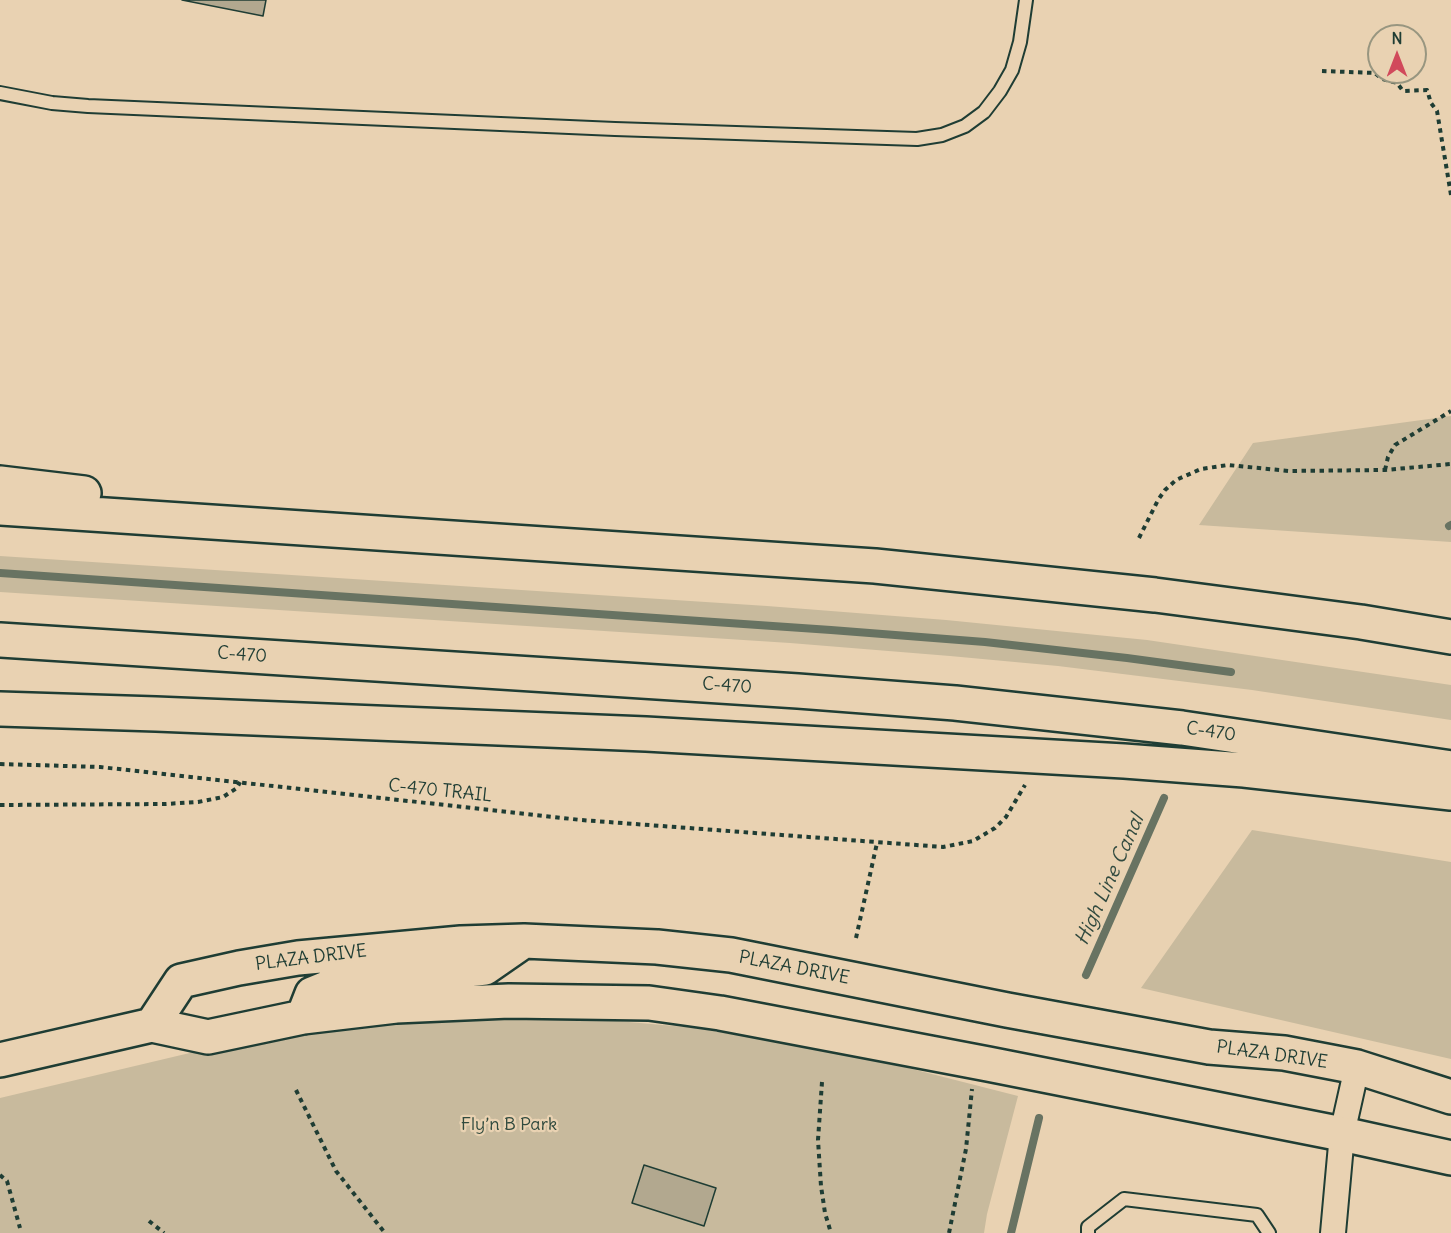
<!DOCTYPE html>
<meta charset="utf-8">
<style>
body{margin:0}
#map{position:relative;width:1451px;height:1233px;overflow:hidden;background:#e9d2b2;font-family:Delius,sans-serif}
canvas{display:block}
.north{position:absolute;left:1367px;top:24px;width:60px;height:60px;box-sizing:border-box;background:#e9d2b2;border:2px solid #989680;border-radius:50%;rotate:0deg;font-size:16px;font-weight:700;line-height:24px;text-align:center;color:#1f3d34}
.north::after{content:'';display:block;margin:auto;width:21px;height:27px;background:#d1495b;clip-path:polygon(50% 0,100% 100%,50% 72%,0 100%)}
</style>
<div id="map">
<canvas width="1451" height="1233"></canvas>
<div class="north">N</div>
</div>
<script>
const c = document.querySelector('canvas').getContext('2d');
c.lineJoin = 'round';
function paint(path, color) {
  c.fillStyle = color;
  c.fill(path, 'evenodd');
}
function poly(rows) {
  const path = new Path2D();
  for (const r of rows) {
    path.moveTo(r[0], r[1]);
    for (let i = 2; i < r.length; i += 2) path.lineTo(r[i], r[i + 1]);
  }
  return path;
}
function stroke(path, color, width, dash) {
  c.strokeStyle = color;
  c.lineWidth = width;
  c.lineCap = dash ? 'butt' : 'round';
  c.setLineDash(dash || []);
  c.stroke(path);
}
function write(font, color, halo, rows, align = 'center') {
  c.font = font + ' Delius,sans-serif';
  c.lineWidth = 4.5;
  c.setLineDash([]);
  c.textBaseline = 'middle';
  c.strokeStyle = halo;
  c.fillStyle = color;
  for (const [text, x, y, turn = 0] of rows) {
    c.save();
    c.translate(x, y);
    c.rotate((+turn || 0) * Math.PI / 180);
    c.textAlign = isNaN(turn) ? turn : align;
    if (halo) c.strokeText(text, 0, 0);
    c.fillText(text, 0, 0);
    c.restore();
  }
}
const green = poly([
 [1451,416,1451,542,1199,525,1253,443],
 [0,556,767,606,946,620,1147,640,1451,685,1451,720,1252,690,1058,666,950,656,790,643,0,592],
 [1252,830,1451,862,1451,1059,1141,988],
 [467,1017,583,1018,697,1028,869,1058,1018,1096,987,1214,984,1233,0,1233,0,1098,215,1047,340,1027]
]);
const stream = poly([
 [1449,526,1451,525],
 [0,573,831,630,985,642,1127,658,1231,672],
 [1086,975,1164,798],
 [1011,1233,1039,1118]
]);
const building = poly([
 [182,0,266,0,263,16,182,0],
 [644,1165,716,1188,704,1226,632,1203,644,1165]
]);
const path = poly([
 [1322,71,1375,73,1382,79,1397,83,1403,91,1427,90,1431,103,1437,111,1451,195],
 [1385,470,1388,457,1395,445,1451,411],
 [1139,538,1158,500,1165,490,1176,480,1201,469,1228,465,1289,471,1385,470,1451,464],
 [0,764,100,767,581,820,943,847,973,841,995,828,1006,817,1025,785],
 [0,805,165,804,198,802,223,797,237,788,240,782],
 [856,938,877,843],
 [822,1082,818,1140,821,1186,825,1213,831,1233],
 [296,1090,336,1171,385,1233],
 [0,1175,7,1181,20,1228],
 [149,1221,164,1233],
 [949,1233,966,1149,972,1089]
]);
const lane = poly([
 [0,93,52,103,88,106,615,129,917,139,942,135,965,126,984,112,1000,91,1012,70,1020,42,1026,0],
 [1088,1233,1088,1227,1124,1199,1257,1215,1269,1233]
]);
const street = poly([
 [1333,1233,1342,1134,1357,1067]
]);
const secondary = poly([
 [303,1017,312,994,334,985,485,968,524,941],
 [152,1025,181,981,239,968,298,958,461,943,524,941,657,947,731,955,1007,1010,1209,1047,1284,1053,1357,1067,1451,1097],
 [0,1060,152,1025,208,1037,303,1017,396,1006,509,1001,649,1003,720,1013,988,1064,1342,1134,1451,1158]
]);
const highway = poly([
 [0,483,84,493],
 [0,508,875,566,1155,595,1361,622,1451,637],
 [0,640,798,691,955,703,1182,728,1451,768],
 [0,709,156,714,646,734,1124,761,1244,770,1451,793]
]);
const streetNames = [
 ["C-470",242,655,4],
 ["C-470",727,686,4],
 ["C-470",1211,732,8],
 ["C-470 TRAIL",440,791,6],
 ["PLAZA DRIVE",311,958,-7],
 ["PLAZA DRIVE",794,968,11],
 ["PLAZA DRIVE",1272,1055,8]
];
const parkNames = [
 ["Fly’n B Park",509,1125]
];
const waterNames = [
 ["High Line Canal",1110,880,-66]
];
paint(green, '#c8ba9d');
stroke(stream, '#687362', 8);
paint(building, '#b2a88f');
stroke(building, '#1f3d34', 1.5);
stroke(lane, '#1f3d34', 16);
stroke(street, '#1f3d34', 28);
stroke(secondary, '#1f3d34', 38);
stroke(highway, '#1f3d34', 38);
stroke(path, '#1f3d34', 4, [4.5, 4.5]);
stroke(lane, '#e9d2b2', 12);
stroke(street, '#e9d2b2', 24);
stroke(secondary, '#e9d2b2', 33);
stroke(highway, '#e9d2b2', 33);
write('18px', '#1f3d34', '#e9d2b2', streetNames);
write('18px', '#304a3e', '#e9d2b2', parkNames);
write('italic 20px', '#314a3f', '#e9d2b2', waterNames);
</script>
